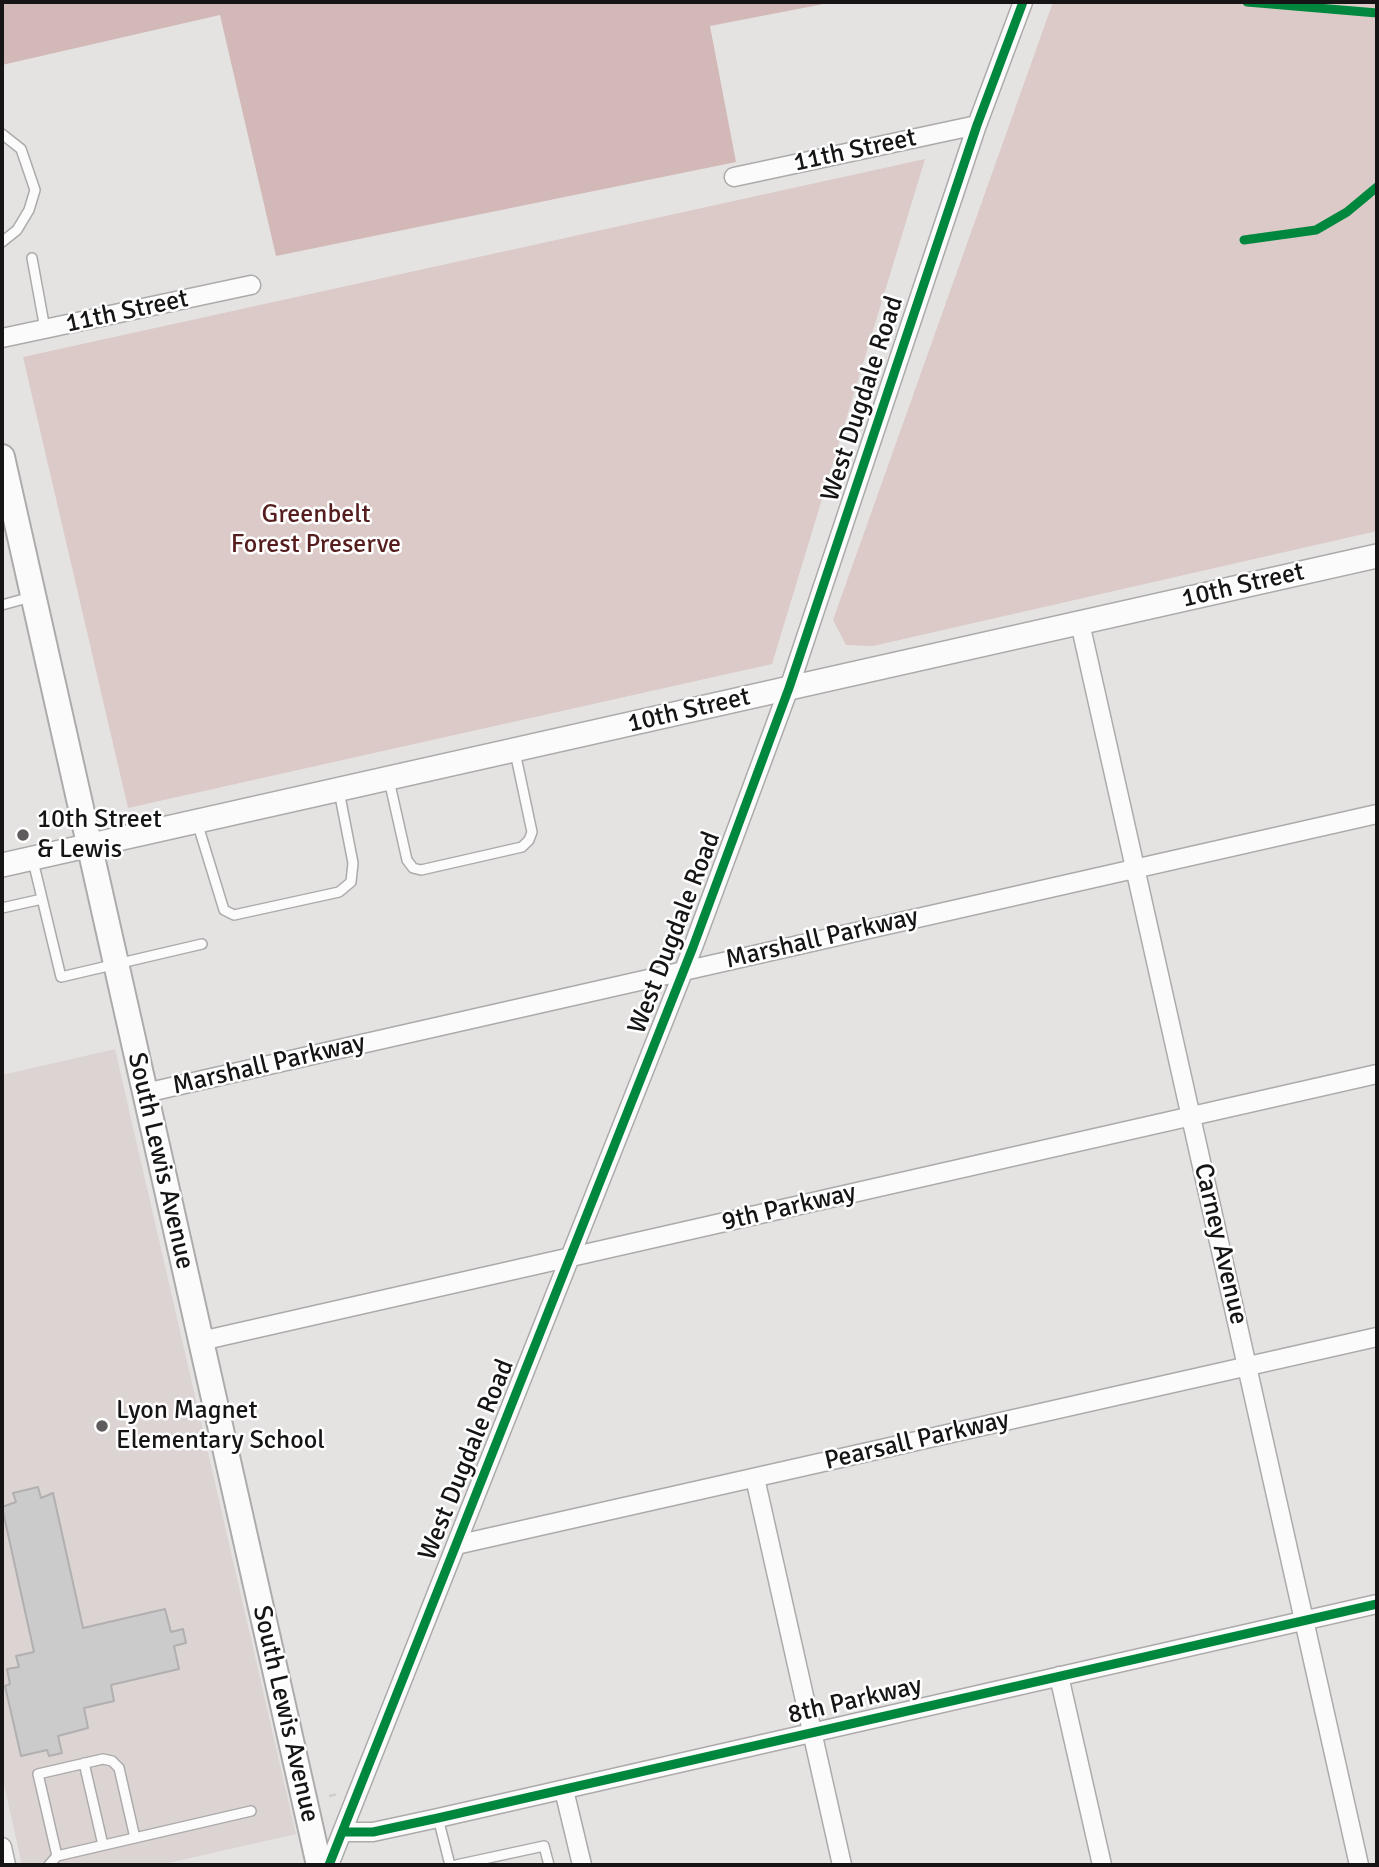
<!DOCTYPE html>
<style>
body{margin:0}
#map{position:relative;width:1379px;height:1867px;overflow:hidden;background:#e5e3e2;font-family:Signika,sans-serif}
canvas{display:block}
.frame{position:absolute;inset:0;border:4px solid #161414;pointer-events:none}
</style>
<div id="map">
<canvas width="1379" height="1867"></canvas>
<div class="frame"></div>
</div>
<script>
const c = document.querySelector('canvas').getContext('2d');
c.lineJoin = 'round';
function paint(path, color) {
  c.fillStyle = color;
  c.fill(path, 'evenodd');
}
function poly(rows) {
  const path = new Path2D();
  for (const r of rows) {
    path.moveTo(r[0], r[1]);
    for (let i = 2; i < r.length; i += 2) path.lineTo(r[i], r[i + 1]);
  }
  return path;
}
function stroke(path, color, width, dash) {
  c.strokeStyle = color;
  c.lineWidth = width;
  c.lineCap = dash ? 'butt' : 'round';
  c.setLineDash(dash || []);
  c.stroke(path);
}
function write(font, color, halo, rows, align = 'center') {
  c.font = font + ' Signika,sans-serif';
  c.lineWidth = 5;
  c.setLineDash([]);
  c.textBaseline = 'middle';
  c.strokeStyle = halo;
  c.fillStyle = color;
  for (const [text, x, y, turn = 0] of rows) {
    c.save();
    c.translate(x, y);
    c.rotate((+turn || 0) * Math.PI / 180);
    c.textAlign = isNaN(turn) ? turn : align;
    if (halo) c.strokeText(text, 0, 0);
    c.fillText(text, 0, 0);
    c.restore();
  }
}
const built = poly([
 [115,1049,296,1834,160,1865,22,1865,2,1776,2,1075]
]);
const green = poly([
 [1053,2,1377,2,1377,531,873,646,846,645,833,620],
 [925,159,772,664,128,808,23,357]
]);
const forest = poly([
 [2,2,834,2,710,26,736,162,276,256,220,15,2,65]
]);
const building = poly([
 [38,1487,41,1498,53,1493,83,1628,165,1609,171,1632,183,1629,186,1643,174,1646,179,1669,111,1685,114,1701,84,1708,88,1728,58,1736,62,1753,49,1756,47,1750,21,1756,5,1686,10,1684,7,1669,19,1667,16,1656,34,1652,2,1507,16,1502,13,1493,38,1487]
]);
const path = poly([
 [329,1796,339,1794]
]);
const service = poly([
 [2,134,21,149,35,190,29,210,17,230,2,242],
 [32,258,45,329],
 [2,605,31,597],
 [389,780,407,860,413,868,421,870,522,847,529,840,532,832,515,752],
 [197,822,224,910,234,915,339,892,351,882,353,863,339,791],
 [33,861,61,977,202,944],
 [2,908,42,899],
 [84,1763,103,1845],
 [438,1818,450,1865],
 [57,1856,38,1774,103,1759,112,1761,119,1768,135,1838],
 [49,1865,57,1856,251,1811],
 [456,1865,544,1846,549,1865]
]);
const minor = poly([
 [734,177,977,125],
 [2,338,251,285],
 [1080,623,1359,1865],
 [145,1093,1377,814],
 [201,1341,1377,1074],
 [755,1478,842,1865],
 [456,1545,1377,1337],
 [1059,1676,1102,1865],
 [564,1790,582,1865],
 [342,1832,373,1832,438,1818,1377,1604],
 [2,1847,6,1865],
 [329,1865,693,947,789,688,977,125,1023,2]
]);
const tertiary = poly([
 [2,865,1377,556]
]);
const secondary = poly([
 [2,457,319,1865]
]);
const cycleway = poly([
 [1247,2,1377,13],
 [1244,240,1316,230,1347,212,1377,187],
 [342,1832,373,1832,438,1818,1377,1604],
 [329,1865,693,947,789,688,977,125,1023,2]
]);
const markers = [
 [23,835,7,"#5e5c5c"],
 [102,1426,7,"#5e5c5c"]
];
const streetNames = [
 ["11th Street",855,151,-12],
 ["11th Street",127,312,-12],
 ["West Dugdale Road",863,399,-72],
 ["10th Street",1243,586,-13],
 ["10th Street",689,711,-13],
 ["West Dugdale Road",675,933,-69],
 ["Marshall Parkway",822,939,-13],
 ["Marshall Parkway",269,1065,-13],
 ["South Lewis Avenue",160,1161,77],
 ["9th Parkway",789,1208,-13],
 ["Carney Avenue",1220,1244,77],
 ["Pearsall Parkway",917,1441,-13],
 ["West Dugdale Road",467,1460,-68],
 ["8th Parkway",855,1701,-13],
 ["South Lewis Avenue",285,1714,77]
];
const parkNames = [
 ["Greenbelt",316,515],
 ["Forest Preserve",316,545]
];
const poiNames = [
 ["10th Street",37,820],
 ["& Lewis",37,850],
 ["Lyon Magnet",116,1411],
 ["Elementary School",116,1441]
];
paint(built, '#dcd4d3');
paint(green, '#dbcac8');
paint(forest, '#d2b9b7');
paint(building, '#cccbcb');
stroke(building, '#b1afaf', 2);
stroke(service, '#acaaaa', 12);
stroke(minor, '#acaaaa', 21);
stroke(tertiary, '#acaaaa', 26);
stroke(secondary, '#acaaaa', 28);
stroke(path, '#cecdcd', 2.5, [7, 3.5]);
stroke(service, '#fbfbfb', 9);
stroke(minor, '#fbfbfb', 18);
stroke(tertiary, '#fbfbfb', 23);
stroke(secondary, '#fbfbfb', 24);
stroke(cycleway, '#00873e', 9);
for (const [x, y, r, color] of markers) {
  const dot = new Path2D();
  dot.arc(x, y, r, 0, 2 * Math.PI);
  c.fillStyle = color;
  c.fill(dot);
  stroke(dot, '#fff', 2.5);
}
write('26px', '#161414', '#fff', streetNames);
write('26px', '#551d1d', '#fff', parkNames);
write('26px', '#161414', '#fff', poiNames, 'left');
</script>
